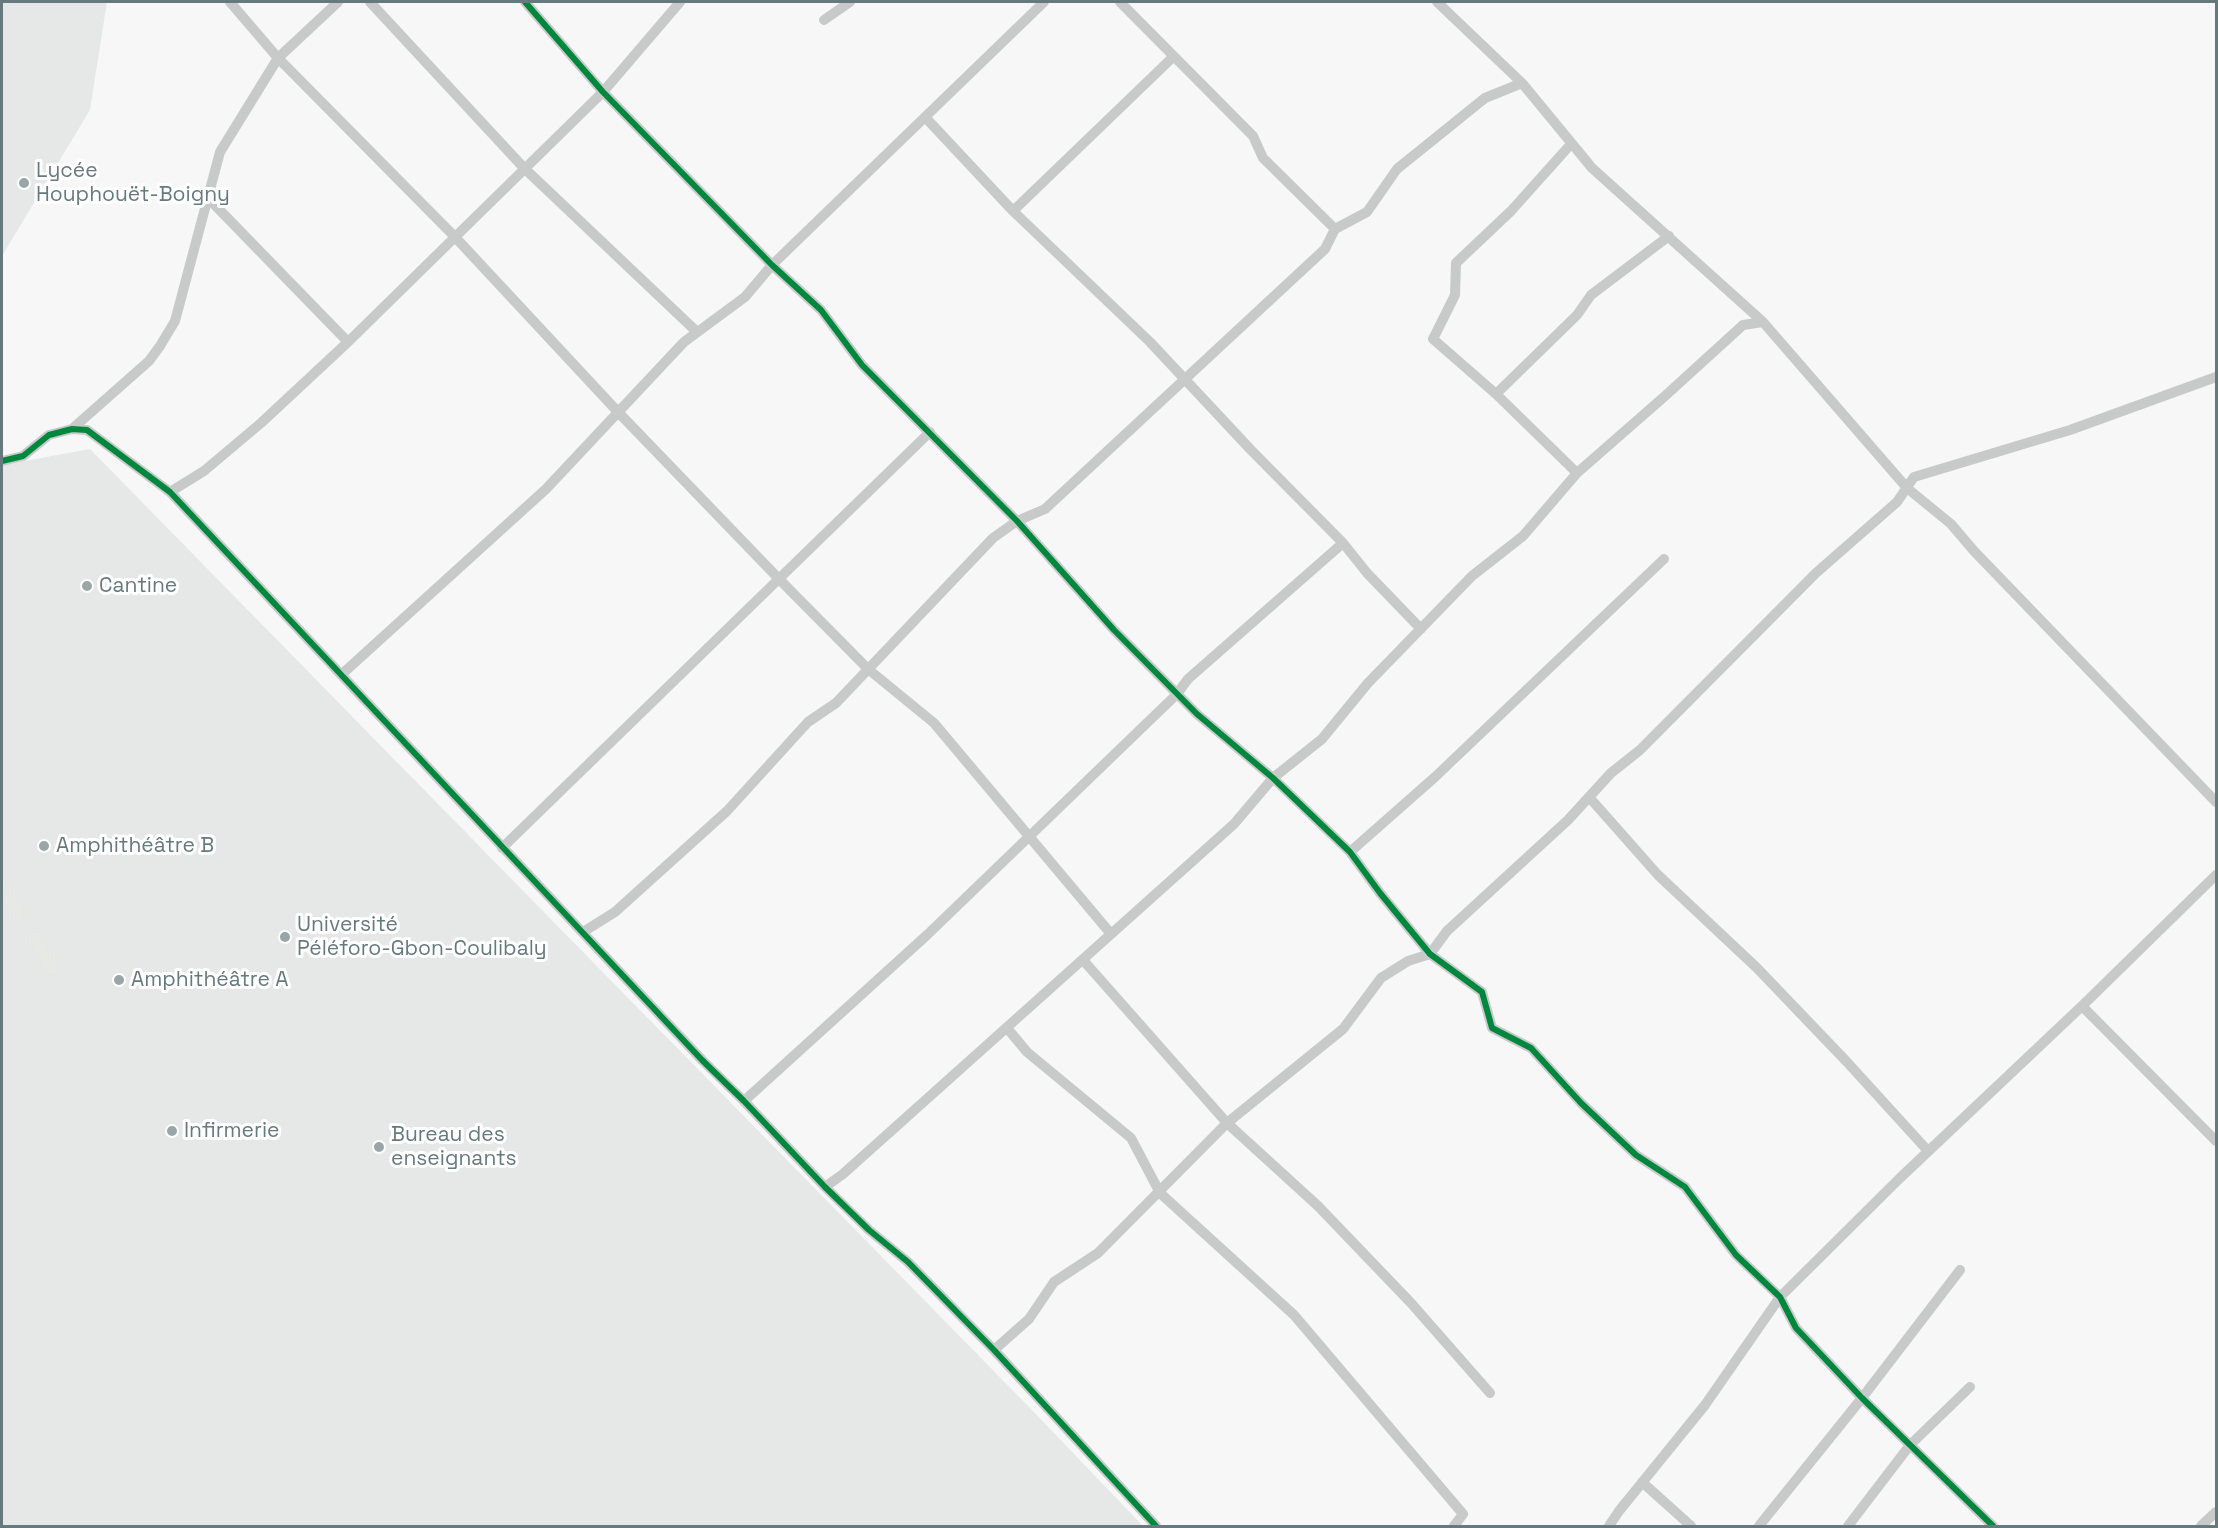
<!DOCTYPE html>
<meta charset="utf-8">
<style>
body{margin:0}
#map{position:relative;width:2218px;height:1528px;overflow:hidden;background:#f7f7f7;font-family:"Space Grotesk",sans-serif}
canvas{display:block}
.frame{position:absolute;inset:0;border:3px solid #667a7e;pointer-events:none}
</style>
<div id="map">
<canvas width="2218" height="1528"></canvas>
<div class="frame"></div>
</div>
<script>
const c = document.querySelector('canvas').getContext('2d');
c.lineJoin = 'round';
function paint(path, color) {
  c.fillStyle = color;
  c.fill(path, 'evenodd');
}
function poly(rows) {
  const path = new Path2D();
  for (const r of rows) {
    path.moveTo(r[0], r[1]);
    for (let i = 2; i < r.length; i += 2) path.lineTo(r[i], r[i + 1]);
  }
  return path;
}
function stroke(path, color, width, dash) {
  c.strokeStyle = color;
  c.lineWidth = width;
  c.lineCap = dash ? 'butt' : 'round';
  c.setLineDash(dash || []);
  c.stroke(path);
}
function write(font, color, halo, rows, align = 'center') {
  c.font = font + ' "Space Grotesk",sans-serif';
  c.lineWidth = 6;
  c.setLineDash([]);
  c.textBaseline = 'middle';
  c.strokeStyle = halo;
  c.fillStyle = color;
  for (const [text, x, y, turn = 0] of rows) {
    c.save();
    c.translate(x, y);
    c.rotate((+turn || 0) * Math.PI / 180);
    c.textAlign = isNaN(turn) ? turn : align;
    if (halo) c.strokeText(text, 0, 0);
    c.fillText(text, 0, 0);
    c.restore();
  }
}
const built = poly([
 [2,2,107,2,90,110,2,256],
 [90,449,1032,1410,1143,1526,2,1526,2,465]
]);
const green = poly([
 [2,877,23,912,21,919,14,918,2,898],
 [32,932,38,933,57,966,57,971,55,974,50,974,46,971,29,940,29,935]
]);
const street = poly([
 [230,2,278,58,455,237,618,412,779,579,868,669,934,723,1111,934],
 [370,2,524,168,697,332],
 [525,2,603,92,772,265,821,310,862,365,1017,521,1114,630,1197,714,1273,778,1350,852,1380,893,1430,954,1482,992,1492,1028,1531,1048,1581,1103,1636,1155,1685,1187,1736,1255,1780,1297,1796,1328,1862,1398,1993,1526],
 [1120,2,1253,136,1263,158,1335,229],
 [1437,2,1522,83,1592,168,1763,322,1907,488,1951,524,1974,551,2216,802],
 [824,20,850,2],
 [925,117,1013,211,1150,342,1251,450,1343,543,1367,573,1421,629],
 [1571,144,1511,211,1456,263,1455,295,1433,339,1496,394,1577,473],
 [208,198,348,342],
 [1013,211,1173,57],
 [1496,394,1577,315,1591,295,1669,236],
 [72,429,149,361,160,346,175,321,220,152,278,58,338,2],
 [2,461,23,456,49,435,72,429,87,430,170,492,702,1060,744,1101,825,1187,869,1230,908,1262,994,1350,1156,1526],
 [170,492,204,471,261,423,348,342,603,92,680,2],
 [341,675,546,489,684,342,745,297,772,265,1044,2],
 [1589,797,1658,875,1757,968,1847,1062,1928,1151],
 [502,848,930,432],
 [1350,852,1435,777,1664,559],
 [583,932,615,912,727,811,808,722,836,703,993,538,1017,521,1045,509,1325,249,1335,229,1367,212,1397,169,1485,98,1522,83],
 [1083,960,1227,1123,1318,1206,1411,1303,1490,1393],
 [2082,1006,2216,1141],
 [1007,1028,1027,1052,1131,1138,1160,1193,1294,1315,1463,1514,1454,1526],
 [744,1101,927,935,1177,694,1188,679,1343,543],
 [825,1187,843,1174,1234,824,1273,778,1322,739,1368,683,1472,576,1523,536,1577,473,1665,396,1743,325,1763,322],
 [994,1350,1029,1319,1054,1282,1098,1253,1227,1123,1343,1029,1381,978,1408,961,1430,954,1447,931,1568,820,1611,773,1640,750,1816,573,1897,502,1914,477,2070,430,2216,377],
 [1642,1482,1691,1526],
 [1609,1526,1619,1511,1705,1405,1780,1297,1900,1178,2082,1006,2216,875],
 [1759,1526,1862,1398,1960,1270],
 [1848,1526,1910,1445,1970,1387],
 [2201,1526,2216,1512]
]);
const cycleway = poly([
 [525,2,603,92,772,265,821,310,862,365,1017,521,1114,630,1197,714,1273,778,1350,852,1380,893,1430,954,1482,992,1492,1028,1531,1048,1581,1103,1636,1155,1685,1187,1736,1255,1780,1297,1796,1328,1862,1398,1993,1526],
 [2,461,23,456,49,435,72,429,87,430,170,492,702,1060,744,1101,825,1187,869,1230,908,1262,994,1350,1156,1526]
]);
const markers = [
 [24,183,6,"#99a6a8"],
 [87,586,6,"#99a6a8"],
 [44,846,6,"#99a6a8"],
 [285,937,6,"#99a6a8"],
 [119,980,6,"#99a6a8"],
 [172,1131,6,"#99a6a8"],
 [379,1147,6,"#99a6a8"]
];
const poiNames = [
 ["Lycée",36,171],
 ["Houphouët-Boigny",36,195],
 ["Cantine",99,586],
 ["Amphithéâtre B",56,846],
 ["Université",297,925],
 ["Péléforo-Gbon-Coulibaly",297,949],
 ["Amphithéâtre A",131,980],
 ["Infirmerie",184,1131],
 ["Bureau des",391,1135],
 ["enseignants",391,1159]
];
paint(built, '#e6e8e7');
paint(green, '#e7e9e5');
stroke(street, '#c8caca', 10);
stroke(cycleway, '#00873e', 6);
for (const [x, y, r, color] of markers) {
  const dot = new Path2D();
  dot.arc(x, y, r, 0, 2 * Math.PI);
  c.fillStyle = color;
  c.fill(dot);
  stroke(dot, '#fff', 2);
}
write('21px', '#667a7e', '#fff', poiNames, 'left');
</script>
